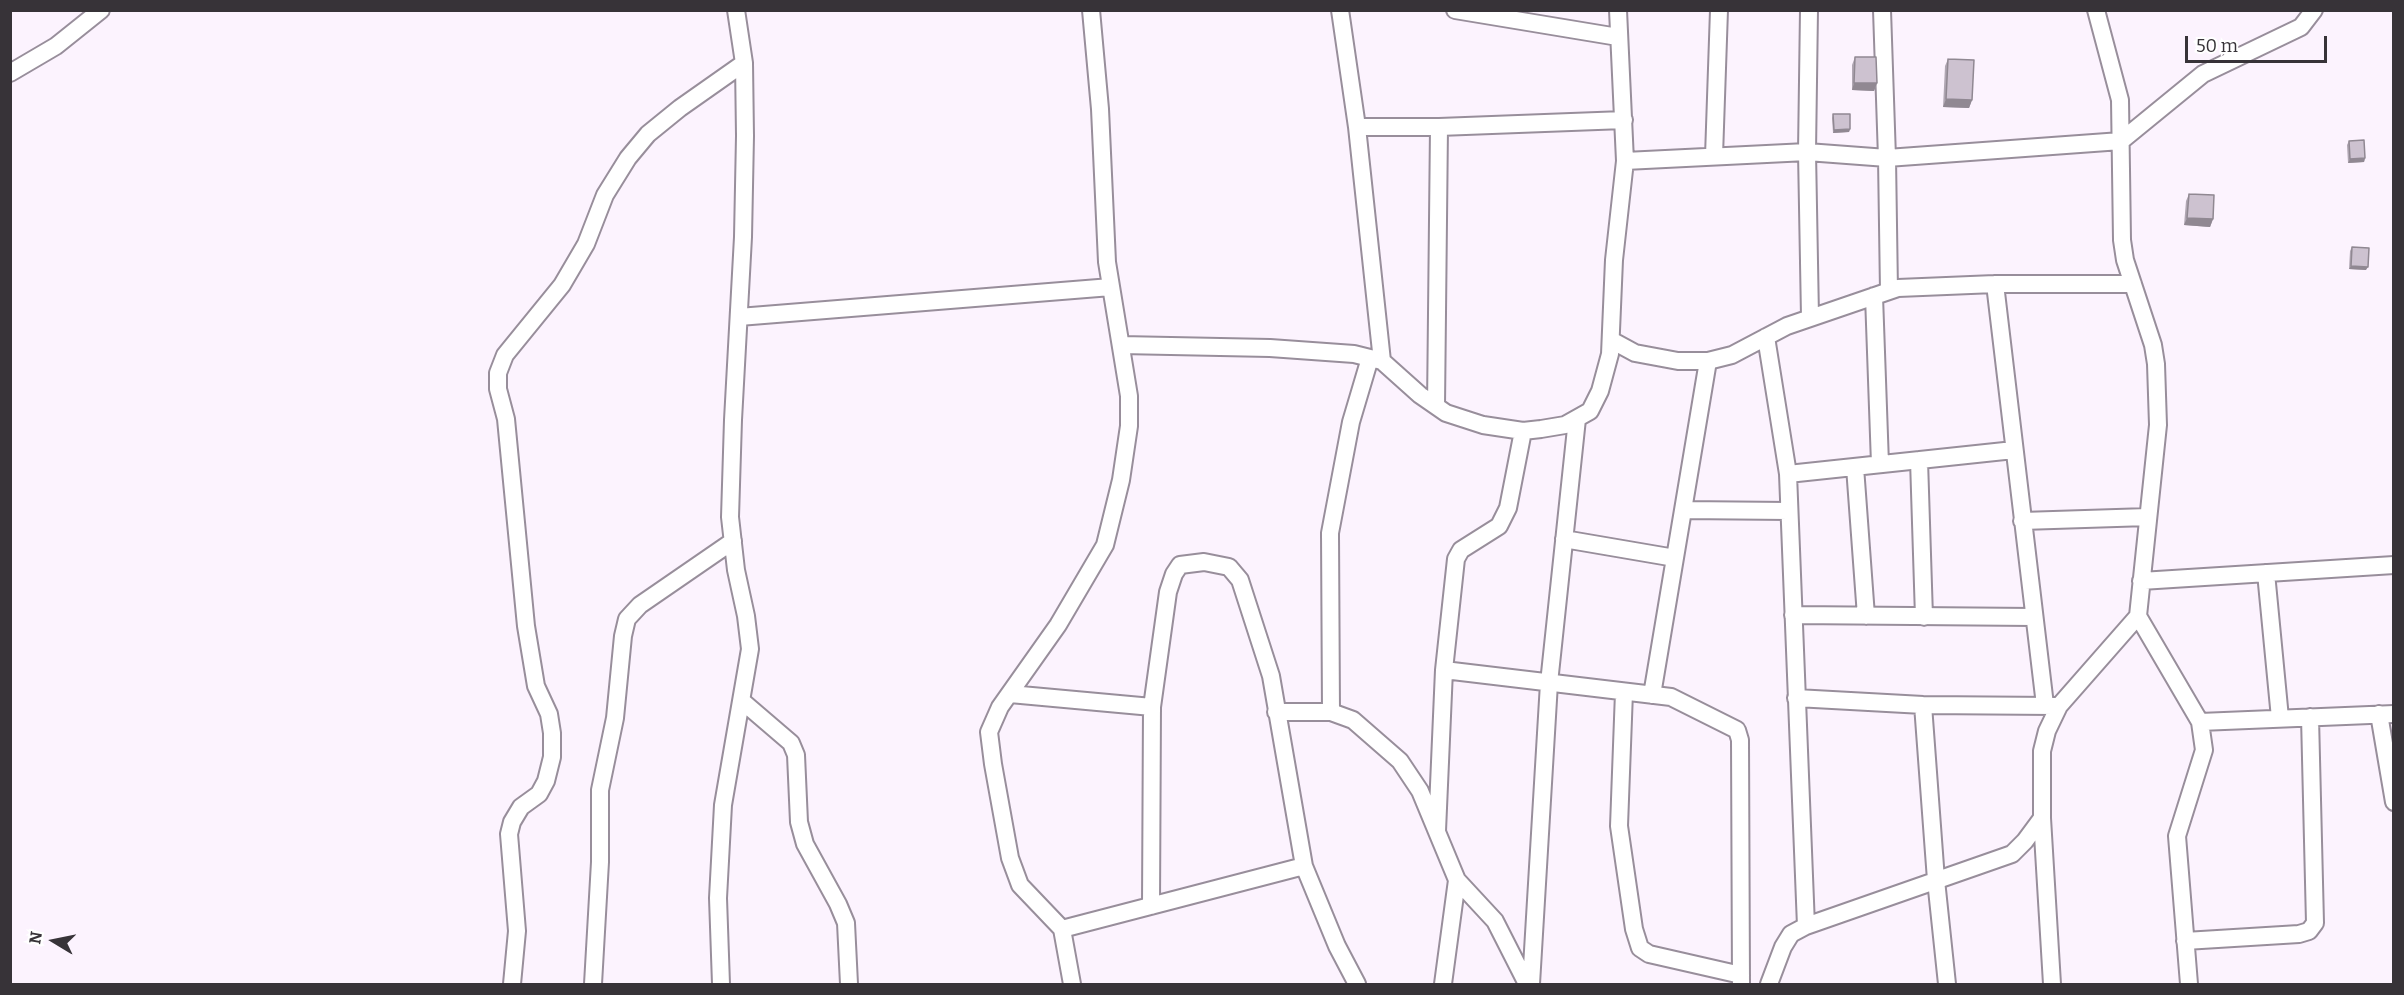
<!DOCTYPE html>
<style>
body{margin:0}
#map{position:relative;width:2404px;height:995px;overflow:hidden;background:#fcf3fe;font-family:Bitter,serif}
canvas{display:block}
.frame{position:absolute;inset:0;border:12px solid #373338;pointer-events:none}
.north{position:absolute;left:24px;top:911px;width:60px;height:60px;-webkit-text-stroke:4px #fff;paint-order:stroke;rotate:280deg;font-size:16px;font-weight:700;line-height:24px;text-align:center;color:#373338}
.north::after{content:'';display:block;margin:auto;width:21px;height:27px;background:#373338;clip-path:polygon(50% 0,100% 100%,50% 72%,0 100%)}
.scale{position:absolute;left:2185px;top:36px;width:142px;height:27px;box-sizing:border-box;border:3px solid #373338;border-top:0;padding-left:8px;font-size:18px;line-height:21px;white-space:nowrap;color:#373338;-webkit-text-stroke:4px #fff;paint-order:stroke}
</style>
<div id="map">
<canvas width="2404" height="995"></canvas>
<div class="frame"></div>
<div class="north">N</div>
<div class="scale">50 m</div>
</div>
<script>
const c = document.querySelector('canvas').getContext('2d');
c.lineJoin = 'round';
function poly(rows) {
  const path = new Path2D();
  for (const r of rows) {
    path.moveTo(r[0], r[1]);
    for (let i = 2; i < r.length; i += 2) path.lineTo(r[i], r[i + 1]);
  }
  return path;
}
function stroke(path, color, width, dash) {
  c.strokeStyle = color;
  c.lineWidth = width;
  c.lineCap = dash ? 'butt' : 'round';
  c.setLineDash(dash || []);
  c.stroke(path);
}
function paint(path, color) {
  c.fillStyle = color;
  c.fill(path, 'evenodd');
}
const minor = poly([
 [1340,10,1357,127,1382,361],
 [1455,10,1618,37],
 [1809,10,1807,152,1810,317],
 [1882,10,1887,158,1889,291],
 [10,73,56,46,101,10],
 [1357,127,1439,127,1624,120],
 [1714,156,1719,10],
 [1625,161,1807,152,1887,158,2121,141,2203,74,2301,27,2314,10],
 [1995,284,2045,705],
 [1874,296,1880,464],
 [739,317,1111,287],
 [1766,337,1788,474,1806,926],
 [1611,340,1635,353,1678,361,1708,361,1732,355,1787,326,1898,288,1995,284,2133,284],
 [1121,345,1270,348,1354,354,1382,361,1420,395,1446,413,1483,425,1523,431,1541,429,1565,425,1590,411,1600,391,1610,354,1614,260,1625,161,1618,10],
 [1436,406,1439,127],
 [1919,460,1924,617],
 [1855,467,1866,616],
 [1788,474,2014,450],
 [1683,510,1789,511],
 [2022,521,2148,517],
 [1564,539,1675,558],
 [2266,573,2280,718],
 [2141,581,2394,565],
 [1793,615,2034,617],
 [2138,616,2200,722,2204,750,2177,836,2189,984],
 [1444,670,1671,697,1737,730,1740,740,1741,984],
 [1624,692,1619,826,1634,929,1640,948,1649,954,1741,975],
 [1010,694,1152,707],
 [1652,695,1708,361],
 [1796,698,1923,705,2055,706],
 [742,701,791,743,796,755,799,822,805,844,838,904,846,923,849,984],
 [1923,705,1936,880,1947,984],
 [1276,712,1331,712,1353,720,1400,761,1420,791,1457,880,1495,921,1527,984],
 [1331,712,1330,533,1351,422,1370,358],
 [2379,714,2394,802],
 [2200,722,2394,714],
 [1437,831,1444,670,1456,559,1461,550,1499,526,1508,508,1523,431],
 [1151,906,1152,707,1168,592,1174,574,1180,565,1204,562,1229,567,1240,580,1271,676,1304,866,1337,946,1357,984],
 [1062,929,1304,866],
 [2185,941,2299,934,2309,931,2315,923,2310,717],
 [512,984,517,931,509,834,512,822,521,807,539,794,546,781,552,757,552,733,549,714,536,686,526,626,506,419,498,389,498,373,505,355,562,285,586,244,605,195,628,158,648,134,680,108,744,63],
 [593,984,600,862,600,790,615,718,623,636,627,619,640,605,733,541],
 [721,984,718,898,723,805,750,649,746,616,736,570,730,517,733,420,743,237,745,136,744,63,736,10],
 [1072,984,1062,929,1020,885,1010,858,993,764,989,732,1000,707,1058,625,1105,545,1121,480,1129,426,1129,396,1107,262,1100,109,1091,10],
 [1443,984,1457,880],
 [1531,984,1549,683,1577,419],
 [1769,984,1783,947,1791,934,1806,926,2012,854,2025,841,2042,818],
 [2052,984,2042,818,2042,751,2047,731,2059,706,2138,616,2158,425,2156,364,2153,345,2125,260,2122,240,2120,100,2096,10]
]);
const wall = poly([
 [1855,57,1877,83,1874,91,1852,90,1852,65],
 [1948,59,1972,100,1969,108,1943,107,1945,66],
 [1833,114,1850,129,1849,132,1833,133,1832,118],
 [2349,141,2365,158,2364,162,2348,163,2347,145],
 [2189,194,2213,219,2210,227,2184,225,2186,201],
 [2352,247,2366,270,2349,269,2350,251]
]);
const shadedWall = poly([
 [1854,83,1877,83,1874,91,1852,90],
 [1946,99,1972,100,1969,108,1943,107],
 [1850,129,1849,132,1833,133,1834,130],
 [2365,158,2364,162,2348,163,2350,159],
 [2187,218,2213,219,2210,227,2184,225],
 [2351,266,2368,267,2366,270,2349,269]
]);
const building = poly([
 [1855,57,1876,57,1877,83,1854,83,1855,57],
 [1948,59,1974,60,1972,100,1946,99,1948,59],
 [1833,114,1850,114,1850,129,1834,130,1833,114],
 [2364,140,2365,158,2350,159,2349,141,2364,140],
 [2189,194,2214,195,2213,219,2187,218,2189,194],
 [2352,247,2369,248,2368,267,2351,266,2352,247]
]);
stroke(minor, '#988e9b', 20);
stroke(minor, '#fff', 16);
paint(wall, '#b0a7b3');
paint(shadedWall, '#908892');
paint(building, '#cdc2d0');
stroke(building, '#908892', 1.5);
</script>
